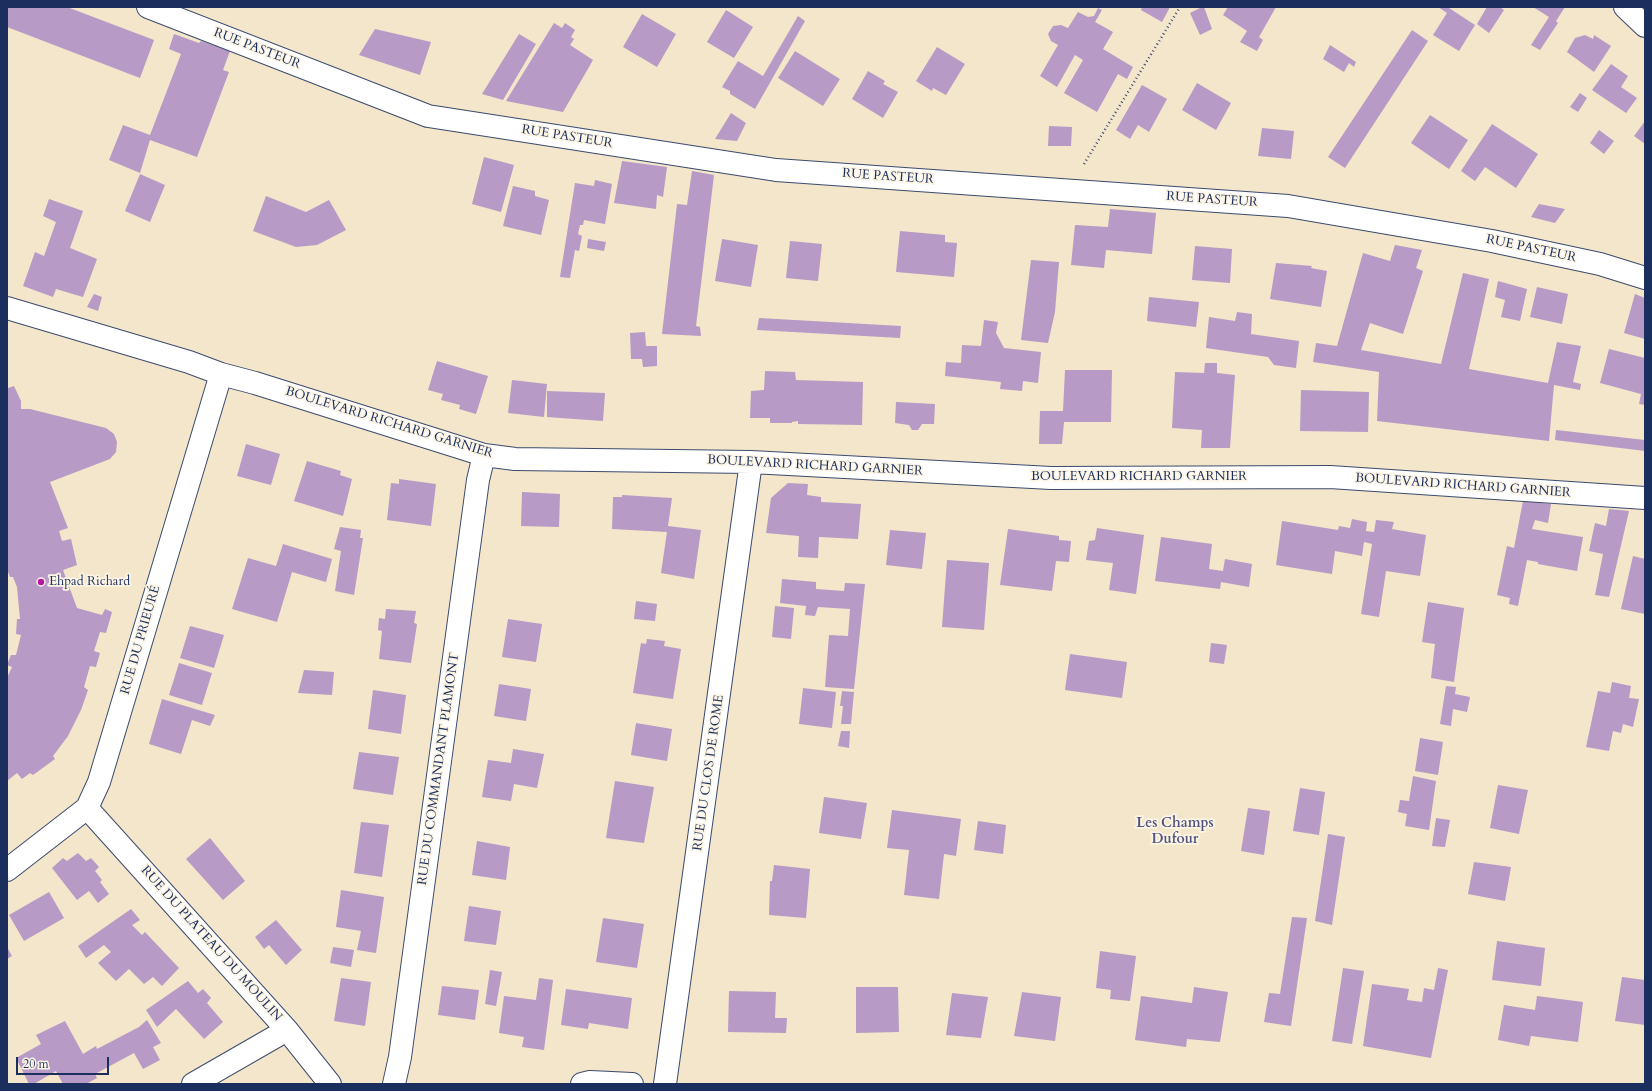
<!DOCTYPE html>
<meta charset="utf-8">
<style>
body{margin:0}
#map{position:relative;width:1652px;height:1091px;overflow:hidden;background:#f3e6cb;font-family:Cardo,serif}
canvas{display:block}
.frame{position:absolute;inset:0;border:8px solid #1b2f5e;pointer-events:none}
.scale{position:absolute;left:16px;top:1057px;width:93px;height:18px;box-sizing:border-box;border:2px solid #1b2f5e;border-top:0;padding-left:5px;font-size:12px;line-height:14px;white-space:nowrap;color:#1b2f5e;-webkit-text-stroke:3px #fcf5e5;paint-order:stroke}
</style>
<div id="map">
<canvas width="1652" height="1091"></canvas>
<div class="frame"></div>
<div class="scale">20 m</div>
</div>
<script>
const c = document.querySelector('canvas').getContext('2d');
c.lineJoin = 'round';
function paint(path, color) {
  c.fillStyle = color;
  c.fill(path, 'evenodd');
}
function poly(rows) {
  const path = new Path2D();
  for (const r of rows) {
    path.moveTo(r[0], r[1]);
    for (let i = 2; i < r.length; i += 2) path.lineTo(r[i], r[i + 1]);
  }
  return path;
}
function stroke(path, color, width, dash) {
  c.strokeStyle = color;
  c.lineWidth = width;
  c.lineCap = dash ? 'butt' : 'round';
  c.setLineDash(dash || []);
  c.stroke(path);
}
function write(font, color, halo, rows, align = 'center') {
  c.font = font + ' Cardo,serif';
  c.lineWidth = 3.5;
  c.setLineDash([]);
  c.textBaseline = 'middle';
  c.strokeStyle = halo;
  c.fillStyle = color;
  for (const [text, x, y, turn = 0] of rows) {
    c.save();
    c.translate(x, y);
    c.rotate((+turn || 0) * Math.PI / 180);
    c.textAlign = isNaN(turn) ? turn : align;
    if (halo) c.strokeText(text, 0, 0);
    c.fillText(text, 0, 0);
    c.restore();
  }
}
const building = poly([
 [7,7,67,7,154,40,140,78,7,27],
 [1142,7,1170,7,1162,22,1141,10],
 [1202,7,1204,7,1212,29,1200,35,1190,13],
 [1228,7,1276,7,1259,37,1263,40,1257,51,1240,42,1247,31,1223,15],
 [1438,7,1450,7,1449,8,1475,25,1459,51,1433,35,1447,13],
 [1487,7,1500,7,1504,10,1489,33,1477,24],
 [1533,7,1565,7,1556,21,1558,23,1540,50,1531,45,1549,17],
 [1098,8,1102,10,1095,22,1113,32,1103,49,1133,67,1127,79,1118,74,1097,112,1064,93,1083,60,1075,55,1057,87,1040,76,1058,45,1051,41,1048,34,1053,26,1061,25,1068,28,1078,12,1088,17,1094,16],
 [726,10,753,27,734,58,707,42],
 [642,14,676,34,657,67,623,47],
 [798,16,805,21,755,109,730,94,730,91,722,87,738,61,763,76],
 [554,23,562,28,565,23,575,30,571,37,574,39,570,45,593,60,563,112,506,101],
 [375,29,431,42,420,75,359,55],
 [1412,30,1428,41,1345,168,1328,157],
 [174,34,199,43,201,41,230,51,223,70,229,72,197,157,150,140,140,173,109,160,123,125,150,135,181,54,169,49],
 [519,34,536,44,503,100,482,94],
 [1585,35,1593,39,1594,35,1611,46,1594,72,1567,52,1575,38],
 [1330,45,1356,62,1354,67,1349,63,1344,72,1323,59],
 [937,47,965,64,946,95,933,88,932,91,916,81],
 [795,51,840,79,823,106,778,78],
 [1611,64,1628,76,1621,87,1637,98,1626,113,1592,90],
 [868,71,885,81,883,84,898,92,883,118,852,99],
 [1197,83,1231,103,1216,130,1182,110],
 [1142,85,1167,99,1149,132,1138,125,1130,139,1116,130],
 [1580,93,1587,98,1578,112,1570,107],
 [731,113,746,123,737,141,715,139],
 [1430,115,1468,140,1449,169,1411,143],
 [1645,121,1645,144,1634,136],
 [1492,124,1538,154,1516,188,1485,167,1475,181,1461,171],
 [1049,126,1072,127,1071,146,1048,146],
 [1262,128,1294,131,1291,159,1258,156],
 [1599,130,1614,141,1604,154,1590,143],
 [484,157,514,165,501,212,472,204],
 [622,161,667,167,663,197,657,195,656,209,614,203],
 [692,171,714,175,696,326,700,327,701,336,662,334,677,204,687,205],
 [140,174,165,185,150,222,125,211],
 [595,180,612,184,605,224,584,220,583,225,580,225,578,234,582,236,579,251,575,250,570,278,560,277,575,183,594,186],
 [513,186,535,191,535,196,549,200,541,235,503,226],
 [266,196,306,212,329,200,346,230,317,245,296,247,253,231],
 [49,199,83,211,70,248,97,259,83,297,56,289,53,297,23,286,35,252,44,256,56,222,43,216],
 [1539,204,1565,209,1555,223,1531,217],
 [1110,209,1156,213,1152,254,1106,250,1104,268,1071,265,1075,225,1108,227],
 [900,231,945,235,945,242,957,243,954,277,896,272],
 [588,239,606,242,604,251,587,248],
 [722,239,758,245,751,287,715,281],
 [790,241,822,244,818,281,786,278],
 [1395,245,1422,250,1416,268,1423,271,1403,334,1370,323,1361,350,1441,364,1463,273,1489,279,1469,369,1548,383,1557,342,1581,346,1573,382,1581,384,1580,390,1554,385,1549,441,1377,421,1379,372,1313,362,1316,343,1337,346,1363,253,1390,261],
 [1195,246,1232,249,1230,283,1192,280],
 [1031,260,1059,262,1055,312,1048,343,1021,340],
 [1276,263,1312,266,1311,268,1327,271,1321,307,1270,299],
 [1498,281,1527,289,1520,321,1501,317,1505,300,1495,297],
 [1537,287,1568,294,1562,324,1530,317],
 [94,294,102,297,98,311,87,307],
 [1635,294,1645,298,1645,339,1624,333],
 [1149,297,1199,302,1196,327,1147,321],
 [1237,312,1252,314,1251,334,1299,341,1296,368,1274,365,1268,357,1206,348,1209,317,1235,321],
 [759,318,901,326,900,338,757,330],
 [984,320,998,322,996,333,1004,348,1041,352,1038,383,1023,381,1022,391,1000,389,1001,382,945,376,946,362,961,363,962,345,981,346],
 [645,332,646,346,657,346,657,366,643,367,642,359,631,359,630,333],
 [1609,349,1645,358,1645,405,1639,404,1641,394,1600,383],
 [437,361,488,376,476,414,459,409,460,405,441,400,443,394,428,390],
 [1205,363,1217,363,1217,373,1235,375,1230,448,1201,448,1202,430,1172,428,1175,372,1204,373],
 [1065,370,1112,370,1111,422,1064,422,1062,444,1039,444,1040,411,1063,411],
 [765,371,795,372,796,380,863,382,862,425,798,424,798,421,792,422,792,423,770,423,770,418,750,418,751,391,764,390],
 [512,380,547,384,544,417,508,413],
 [7,385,8,388,14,386,21,401,21,409,30,409,106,428,114,434,117,442,116,452,110,459,50,482,68,528,59,531,62,541,71,539,77,565,63,570,77,608,102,615,105,609,112,612,106,633,100,632,94,651,100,653,96,667,90,666,84,687,88,690,81,710,68,736,53,756,55,759,33,775,30,773,22,779,17,773,7,781,7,678,12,667,7,665,11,655,16,655,21,635,16,634,17,619,20,619,17,587,13,577,10,577,7,569],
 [1301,390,1369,392,1368,432,1300,431],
 [547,391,605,393,603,421,547,417],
 [896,402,935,404,934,424,922,424,918,430,912,430,909,425,895,423],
 [1556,430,1645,440,1645,451,1555,440],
 [246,444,280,454,271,485,237,476],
 [307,461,341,471,340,475,352,479,343,516,294,501],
 [399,479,436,484,431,526,387,520,391,483,399,484],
 [788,483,808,484,807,495,821,497,821,502,861,504,858,539,819,537,818,558,798,557,799,536,766,533,771,498],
 [522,492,560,494,559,527,521,526],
 [622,495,672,498,668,526,701,530,694,579,661,573,667,532,612,529,613,497,622,497],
 [1523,501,1551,504,1548,523,1535,520,1532,529,1583,537,1577,571,1538,564,1538,562,1527,560,1518,606,1509,604,1510,598,1497,595,1507,546,1514,548],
 [1609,509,1629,511,1609,597,1595,595,1603,554,1589,551,1595,523,1606,526],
 [1352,519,1367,522,1366,531,1374,532,1376,520,1394,522,1392,529,1426,535,1420,576,1386,571,1379,617,1361,614,1372,544,1364,542,1362,556,1335,551,1332,574,1276,565,1282,521,1338,530,1339,526,1350,528],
 [340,527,361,530,360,538,363,538,354,595,335,591,341,551,334,549],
 [1097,528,1144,535,1136,594,1109,590,1113,563,1086,560,1089,541,1095,540],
 [1008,529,1059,536,1059,540,1071,541,1069,562,1056,561,1052,591,1000,585],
 [890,530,926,533,922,569,886,565],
 [1161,537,1212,544,1209,569,1223,571,1225,559,1252,564,1249,587,1221,582,1220,589,1155,581],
 [283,544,332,559,326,582,292,572,277,622,232,609,248,558,276,566],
 [1633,556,1645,559,1645,614,1621,609],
 [947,560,989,563,984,630,942,627],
 [782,579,816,582,816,589,844,591,845,583,865,584,854,689,825,687,829,635,848,636,850,609,818,607,815,616,805,615,806,606,780,603],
 [636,601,657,604,655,621,634,619],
 [1428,602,1464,608,1454,682,1431,678,1435,644,1422,642],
 [775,606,794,608,791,639,772,637],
 [386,609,416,611,414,623,417,624,411,663,379,659,382,631,378,630,379,618,385,619],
 [508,619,542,624,536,662,502,657],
 [190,626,224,635,214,668,180,658],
 [647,639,665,641,664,646,681,649,673,699,633,693,641,643,646,644],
 [1211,643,1227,645,1224,664,1209,662],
 [1070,654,1127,662,1122,698,1065,690],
 [179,663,212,673,202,705,169,695],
 [304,670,334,672,332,695,298,693],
 [1612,682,1631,686,1629,698,1639,699,1633,727,1623,724,1621,733,1613,731,1609,751,1586,747,1598,691,1610,693],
 [499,684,531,689,526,721,494,716],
 [1446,686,1456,687,1455,694,1470,697,1467,712,1453,709,1451,726,1440,724],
 [803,688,836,692,832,728,799,724],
 [373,690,406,695,401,734,368,729],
 [842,691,854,692,851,724,841,724,843,706,840,706],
 [162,699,215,715,210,726,192,720,181,754,149,744],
 [636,723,672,729,667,761,631,755],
 [841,731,850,731,849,748,838,746],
 [1420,738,1443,742,1438,775,1415,771],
 [513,749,544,754,537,788,514,784,511,801,482,797,488,760,511,763],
 [359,752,399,757,393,795,353,789],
 [1413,776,1436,781,1429,830,1405,826,1407,814,1398,812,1400,800,1409,801],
 [615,781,654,787,644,843,606,838],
 [1498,785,1528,790,1519,834,1490,828],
 [1300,788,1325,792,1319,835,1293,831],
 [824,797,867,803,861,839,819,833],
 [1248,808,1270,811,1264,855,1241,851],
 [892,810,961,819,956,856,944,854,939,899,904,895,909,850,887,848],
 [1436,818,1450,820,1445,847,1432,846],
 [978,821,1006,825,1003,854,974,850],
 [361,822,389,825,382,877,354,873],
 [1328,834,1345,837,1332,925,1315,921],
 [210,838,245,881,223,900,186,859],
 [477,841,510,847,506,880,472,875],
 [78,853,86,861,91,858,99,867,95,871,102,880,100,882,109,894,98,903,89,891,77,900,52,868,63,858,67,861],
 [1474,862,1511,867,1505,901,1468,894],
 [774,865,810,869,806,918,769,915,770,881,772,881],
 [341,890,384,897,376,953,357,950,361,931,336,927],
 [49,892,64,918,24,941,9,915],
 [469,906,501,911,496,945,464,941],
 [131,909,140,920,132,925,142,935,145,932,179,968,162,986,153,977,144,984,129,969,116,981,98,963,111,952,104,945,86,958,78,946],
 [1292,917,1307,918,1291,1026,1264,1022,1269,993,1280,994],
 [603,918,644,924,637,968,596,962],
 [276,920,302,950,286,965,269,945,264,949,255,937],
 [1497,941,1545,948,1541,986,1492,980],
 [7,947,12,956,7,959],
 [333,947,354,950,351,967,330,963],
 [1100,951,1136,956,1130,1001,1110,999,1111,990,1096,988],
 [1343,968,1364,971,1352,1044,1332,1041],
 [1438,968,1448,970,1431,1058,1363,1046,1372,984,1409,989,1407,1000,1422,1002,1424,988,1434,990],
 [490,970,502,972,496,1006,485,1004],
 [1622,977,1645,980,1645,1025,1615,1021],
 [341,978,371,982,365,1026,334,1021],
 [539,978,553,980,544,1050,522,1047,524,1037,499,1033,504,996,536,1000],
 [188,981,198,993,203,989,211,998,207,1003,223,1022,204,1039,176,1009,157,1027,146,1010],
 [442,986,479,990,475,1020,438,1015],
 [856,987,898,987,899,1032,856,1033],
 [1194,987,1228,992,1220,1042,1187,1039,1186,1047,1135,1040,1141,996,1192,1003],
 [566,989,632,998,628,1029,589,1023,588,1029,561,1025],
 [729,991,776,992,775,1018,787,1018,786,1033,728,1032],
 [1022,992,1061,997,1055,1041,1014,1036],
 [952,993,988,997,981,1038,946,1035],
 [1537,996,1583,1002,1578,1042,1531,1036,1529,1046,1498,1040,1504,1005,1535,1010],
 [147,1020,161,1043,153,1047,160,1060,143,1069,134,1053,95,1074,97,1078,86,1084,63,1084,56,1071,34,1084,29,1084,16,1058,41,1044,36,1035,65,1021,83,1054,96,1046,97,1049,139,1027]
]);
const path = poly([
 [1084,164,1180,7]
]);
const minor = poly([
 [7,308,189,362,221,374,255,383,484,455,515,459,751,462,1051,478,1330,477,1645,498],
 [87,808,287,1030,330,1084],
 [7,870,87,808,99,782,221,374],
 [193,1084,287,1030],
 [394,1084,400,1057,478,480,484,455],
 [582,1084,590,1082,632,1084],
 [665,1084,751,462]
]);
const tertiary = poly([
 [1625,7,1645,26]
]);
const secondary = poly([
 [148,7,428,116,776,170,1288,206,1492,241,1600,264,1645,278]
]);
const markers = [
 [41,582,4,"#b5179e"]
];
const streetNames = [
 ["RUE PASTEUR",257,49,21],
 ["RUE PASTEUR",567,137,9],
 ["RUE PASTEUR",888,177,4],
 ["RUE PASTEUR",1212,200,4],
 ["RUE PASTEUR",1531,249,12],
 ["BOULEVARD RICHARD GARNIER",389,423,17],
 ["BOULEVARD RICHARD GARNIER",815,466,3],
 ["BOULEVARD RICHARD GARNIER",1139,477],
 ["BOULEVARD RICHARD GARNIER",1463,486,4],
 ["RUE DU PRIEURÉ",141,640,-74],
 ["RUE DU COMMANDANT PLAMONT",439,769,-82],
 ["RUE DU CLOS DE ROME",709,773,-82],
 ["RUE DU PLATEAU DU MOULIN",211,944,48]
];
const poiNames = [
 ["Ehpad Richard",49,582]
];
const neighbourhoodNames = [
 ["Les Champs",1175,824],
 ["Dufour",1175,840]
];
paint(building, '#b79ac5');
stroke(minor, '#3b4a6e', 24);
stroke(tertiary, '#3b4a6e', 24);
stroke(secondary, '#3b4a6e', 24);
stroke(path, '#3b4a6e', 2.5, [1, 3]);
stroke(minor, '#fff', 22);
stroke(tertiary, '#fff', 22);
stroke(secondary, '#fff', 22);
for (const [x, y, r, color] of markers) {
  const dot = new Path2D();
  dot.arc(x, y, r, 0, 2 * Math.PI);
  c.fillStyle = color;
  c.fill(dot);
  stroke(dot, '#fcf5e5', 1.5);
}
write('13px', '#1b2f5e', '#fcf5e5', streetNames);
write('13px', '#1b2f5e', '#fcf5e5', poiNames, 'left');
write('bold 14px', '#525482', '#fcf5e5', neighbourhoodNames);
</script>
